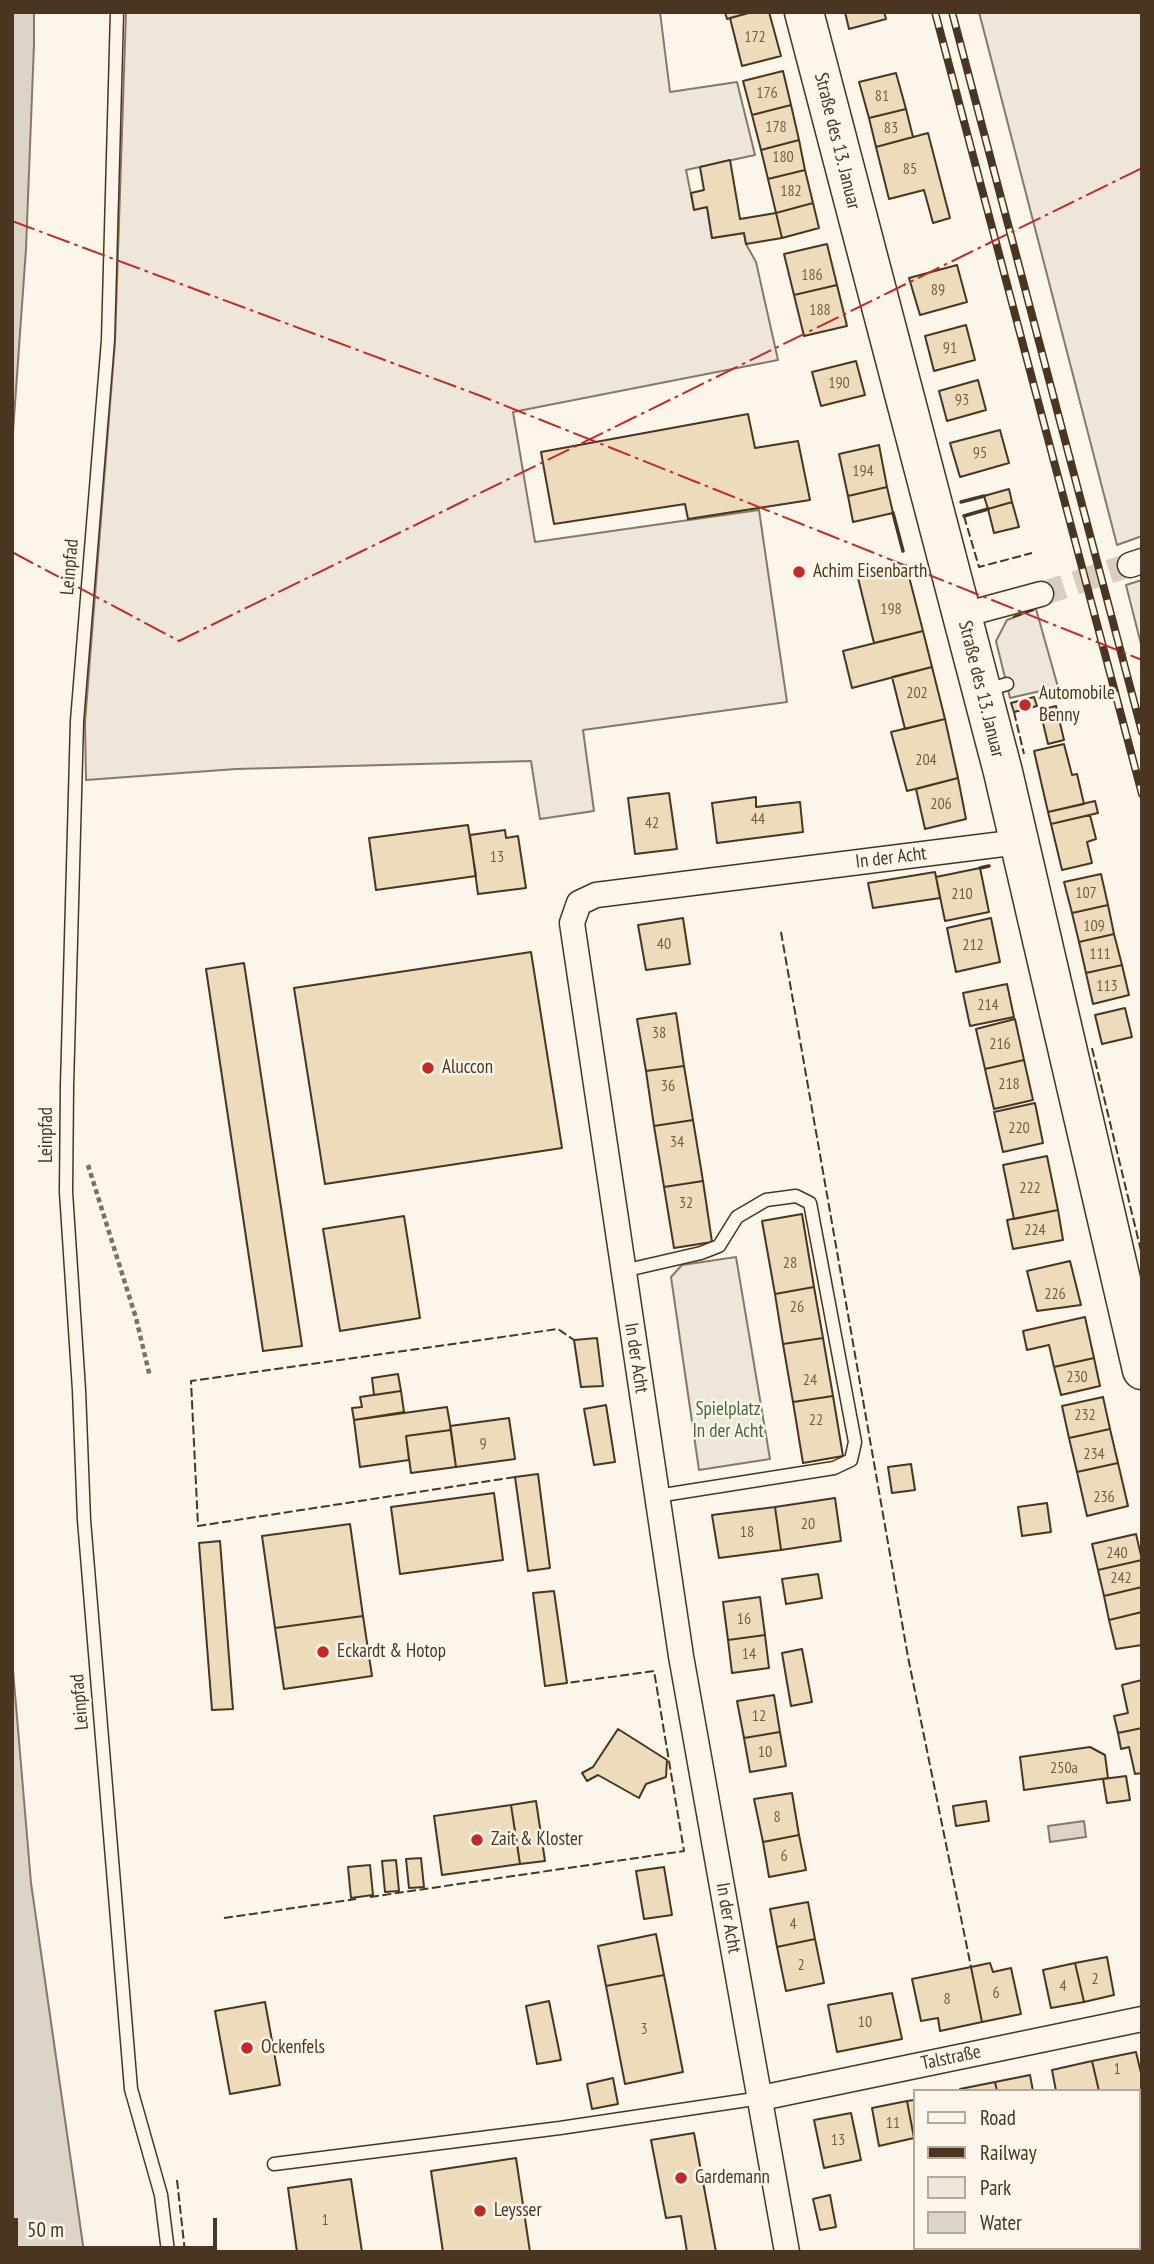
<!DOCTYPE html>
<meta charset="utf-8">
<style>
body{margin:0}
#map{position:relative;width:1154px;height:2264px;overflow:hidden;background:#fbf6e9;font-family:"PT Sans Narrow",sans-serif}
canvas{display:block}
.frame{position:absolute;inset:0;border:14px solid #4a3520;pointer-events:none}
.legend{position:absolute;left:913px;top:2089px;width:228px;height:161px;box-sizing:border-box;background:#fbf6e9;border:2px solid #b4a999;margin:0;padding:9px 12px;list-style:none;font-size:21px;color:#4a3520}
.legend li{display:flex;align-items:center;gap:14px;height:35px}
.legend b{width:35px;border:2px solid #b4a999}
.scale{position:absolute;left:14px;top:2218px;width:203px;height:32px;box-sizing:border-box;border:4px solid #4a3520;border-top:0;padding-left:9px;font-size:21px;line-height:24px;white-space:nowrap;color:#4a3520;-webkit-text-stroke:5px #fbf6e9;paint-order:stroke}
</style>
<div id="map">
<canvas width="1154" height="2264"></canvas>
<div class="frame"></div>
<ul class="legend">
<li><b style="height:9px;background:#fbf6e9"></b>Road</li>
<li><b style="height:9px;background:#4a3520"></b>Railway</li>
<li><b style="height:19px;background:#ede6d9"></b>Park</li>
<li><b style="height:19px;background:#dcd4c6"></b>Water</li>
</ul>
<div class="scale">50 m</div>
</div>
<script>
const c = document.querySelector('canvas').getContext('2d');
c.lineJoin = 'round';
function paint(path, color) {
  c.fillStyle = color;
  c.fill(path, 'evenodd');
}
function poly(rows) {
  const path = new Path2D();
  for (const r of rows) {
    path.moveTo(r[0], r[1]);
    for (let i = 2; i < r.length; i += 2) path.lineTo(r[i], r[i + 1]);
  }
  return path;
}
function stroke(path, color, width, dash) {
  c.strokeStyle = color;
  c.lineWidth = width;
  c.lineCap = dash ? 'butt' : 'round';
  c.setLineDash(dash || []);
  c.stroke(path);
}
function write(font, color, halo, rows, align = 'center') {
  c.font = font + ' "PT Sans Narrow",sans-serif';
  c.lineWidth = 5;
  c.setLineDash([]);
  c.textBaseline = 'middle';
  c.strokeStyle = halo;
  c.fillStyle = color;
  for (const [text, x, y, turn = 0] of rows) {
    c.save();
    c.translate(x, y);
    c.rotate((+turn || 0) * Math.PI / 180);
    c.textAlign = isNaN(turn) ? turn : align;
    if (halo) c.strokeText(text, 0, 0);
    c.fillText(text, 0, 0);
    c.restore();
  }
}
const green = poly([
 [126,12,660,12,670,92,737,82,755,155,686,170,694,209,707,207,712,238,744,233,746,244,756,262,778,360,513,412,535,542,759,510,787,702,583,730,594,811,540,819,531,761,236,769,86,780,85,722,115,342,126,12],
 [979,12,1142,12,1142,536,1117,545,979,12],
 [1142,580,1142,648,1126,585,1142,580],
 [736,1257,770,1459,699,1470,671,1277,682,1265,736,1257]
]);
const parking = poly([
 [1036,609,1058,687,1010,698,996,641,1007,620,1036,609]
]);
const water = poly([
 [12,12,34,12,34,44,26,249,12,446,12,12],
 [12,1658,31,1883,84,2252,12,2252,12,1658],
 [1084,1821,1086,1837,1050,1842,1048,1826,1084,1821]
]);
const building = poly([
 [725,12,752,12,727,19,725,12],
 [752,12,769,12,781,56,742,66,730,18,752,12],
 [845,12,884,12,886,19,849,29,845,12],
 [783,71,791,105,752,115,743,81,783,71],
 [896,73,906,109,869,118,859,82,896,73],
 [791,105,799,140,761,150,752,115,791,105],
 [906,109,913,137,876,147,869,118,906,109],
 [928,133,950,218,933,223,924,190,889,199,876,147,928,133],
 [799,140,805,170,768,179,761,150,799,140],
 [730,160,740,219,776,213,782,238,746,244,744,233,712,238,707,207,694,210,691,193,704,190,700,167,730,160],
 [805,170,813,203,776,213,768,179,805,170],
 [813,203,819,228,782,238,776,213,813,203],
 [827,244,837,285,794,295,784,254,827,244],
 [957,265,967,302,920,315,909,278,957,265],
 [837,285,847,326,804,336,794,295,837,285],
 [966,325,975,360,934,371,925,336,966,325],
 [856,361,865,395,821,406,812,372,856,361],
 [978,380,986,410,947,421,939,391,978,380],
 [748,414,755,448,798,441,810,500,688,519,685,504,554,524,541,452,748,414],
 [1000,430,1009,463,960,477,950,443,1000,430],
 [879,445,887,487,848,496,839,454,879,445],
 [887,487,893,513,853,522,848,496,887,487],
 [1009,489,1012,502,988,509,984,496,1009,489],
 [1012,502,1019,527,994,533,988,509,1012,502],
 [906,565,923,631,874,643,858,578,906,565],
 [923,631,932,667,852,688,843,651,923,631],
 [932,667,945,719,905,729,892,677,932,667],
 [1034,697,1037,706,1014,712,1011,703,1034,697],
 [1056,706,1064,740,1048,744,1040,710,1056,706],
 [945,719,958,778,907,791,891,732,945,719],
 [1064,744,1072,775,1077,774,1084,804,1048,812,1034,751,1064,744],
 [958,778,966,819,925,829,916,789,958,778],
 [669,793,677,849,635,854,628,798,669,793],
 [756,797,756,807,800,802,803,832,717,843,712,803,756,797],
 [1095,801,1098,813,1051,824,1048,812,1095,801],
 [1090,815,1096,839,1087,842,1092,863,1062,870,1051,824,1090,815],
 [468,825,476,876,376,890,369,838,468,825],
 [505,830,506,838,518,836,526,888,478,894,470,835,505,830],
 [980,868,989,912,945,921,936,877,980,868],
 [935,872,940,898,873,908,868,883,935,872],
 [1101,874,1108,905,1072,913,1064,882,1101,874],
 [1108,905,1114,934,1079,942,1072,913,1108,905],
 [683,918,690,964,646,970,638,925,683,918],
 [991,918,1000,962,956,972,947,928,991,918],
 [1114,934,1122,965,1086,973,1079,942,1114,934],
 [531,952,562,1148,325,1184,294,988,531,952],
 [244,963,302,1346,263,1351,206,969,244,963],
 [1122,965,1129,995,1093,1004,1086,973,1122,965],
 [1007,984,1014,1017,970,1026,963,993,1007,984],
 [1125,1008,1132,1037,1102,1044,1095,1015,1125,1008],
 [676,1013,684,1066,646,1071,637,1019,676,1013],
 [1015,1019,1024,1060,985,1069,976,1029,1015,1019],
 [1024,1060,1033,1100,994,1109,985,1069,1024,1060],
 [684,1066,693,1120,654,1126,646,1071,684,1066],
 [1035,1103,1043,1143,1003,1152,994,1112,1035,1103],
 [693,1120,703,1181,664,1187,654,1126,693,1120],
 [1047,1156,1058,1210,1014,1219,1003,1165,1047,1156],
 [703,1181,712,1242,674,1248,664,1187,703,1181],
 [1058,1210,1063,1240,1013,1249,1007,1220,1058,1210],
 [802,1214,814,1287,775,1294,762,1221,802,1214],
 [404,1216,420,1318,340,1331,323,1229,404,1216],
 [1070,1261,1081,1305,1037,1311,1027,1271,1070,1261],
 [814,1287,823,1338,783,1344,775,1294,814,1287],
 [1085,1317,1094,1358,1054,1367,1049,1345,1027,1350,1023,1331,1085,1317],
 [597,1338,603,1386,581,1387,574,1340,597,1338],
 [823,1338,833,1396,793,1402,783,1344,823,1338],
 [1094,1358,1100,1386,1061,1395,1054,1367,1094,1358],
 [398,1374,401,1391,374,1395,372,1378,398,1374],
 [401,1391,404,1412,354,1420,352,1408,362,1407,360,1397,401,1391],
 [833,1396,843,1456,803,1463,793,1402,833,1396],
 [1103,1397,1110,1429,1069,1438,1062,1406,1103,1397],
 [606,1405,615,1462,594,1465,584,1409,606,1405],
 [447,1407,451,1430,406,1436,409,1460,360,1467,354,1420,447,1407],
 [509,1418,515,1459,456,1467,450,1426,509,1418],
 [1110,1429,1118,1463,1077,1472,1069,1438,1110,1429],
 [451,1430,456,1467,411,1473,406,1436,451,1430],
 [1118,1463,1128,1506,1087,1516,1077,1472,1118,1463],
 [911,1464,915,1490,892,1493,888,1467,911,1464],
 [538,1474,550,1568,528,1571,515,1477,538,1474],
 [494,1493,503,1560,400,1574,391,1507,494,1493],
 [835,1498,841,1541,781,1550,775,1507,835,1498],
 [1047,1503,1051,1532,1022,1536,1018,1507,1047,1503],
 [775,1507,781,1550,719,1558,712,1515,775,1507],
 [350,1524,363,1616,275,1628,262,1536,350,1524],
 [1136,1534,1142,1560,1098,1570,1092,1544,1136,1534],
 [220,1541,233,1709,212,1710,199,1543,220,1541],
 [1142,1560,1142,1587,1104,1596,1098,1570,1142,1560],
 [818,1574,822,1598,786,1604,782,1579,818,1574],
 [1142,1587,1142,1612,1109,1620,1104,1596,1142,1587],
 [554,1591,567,1683,545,1686,533,1593,554,1591],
 [760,1597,765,1635,728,1640,723,1602,760,1597],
 [1142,1612,1142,1645,1116,1649,1109,1620,1142,1612],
 [363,1616,372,1676,284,1689,275,1628,363,1616],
 [765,1635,769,1668,732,1673,728,1640,765,1635],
 [802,1649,812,1702,791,1706,782,1653,802,1649],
 [1142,1680,1142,1728,1118,1733,1114,1716,1128,1713,1122,1685,1142,1680],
 [774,1695,780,1732,744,1738,737,1701,774,1695],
 [1142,1728,1142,1773,1135,1774,1129,1747,1121,1749,1118,1733,1142,1728],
 [618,1729,667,1760,666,1777,646,1784,639,1798,598,1775,587,1781,582,1773,593,1767,618,1729],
 [780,1732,786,1766,750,1772,744,1738,780,1732],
 [1090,1747,1105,1755,1108,1778,1024,1790,1020,1757,1090,1747],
 [1126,1776,1130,1800,1107,1803,1103,1779,1126,1776],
 [792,1793,799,1835,763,1842,754,1799,792,1793],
 [536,1801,545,1861,520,1864,511,1805,536,1801],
 [986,1801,989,1821,956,1826,953,1806,986,1801],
 [511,1805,520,1864,442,1875,434,1816,511,1805],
 [799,1835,806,1870,769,1877,763,1842,799,1835],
 [421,1858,424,1887,409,1888,406,1859,421,1858],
 [396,1860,399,1891,385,1892,382,1861,396,1860],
 [370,1865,373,1895,351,1898,348,1867,370,1865],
 [664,1867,672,1915,644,1919,636,1871,664,1867],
 [808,1902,815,1939,777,1947,770,1909,808,1902],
 [656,1934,664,1975,606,1986,598,1946,656,1934],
 [815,1939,824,1983,786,1991,777,1947,815,1939],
 [1107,1957,1114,1995,1084,2002,1075,1963,1107,1957],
 [990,1963,993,1972,1011,1968,1021,2014,982,2022,971,1967,990,1963],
 [1075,1963,1084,2002,1051,2008,1043,1970,1075,1963],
 [971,1967,982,2022,940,2031,938,2018,921,2021,912,1979,971,1967],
 [664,1975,683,2072,625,2084,606,1986,664,1975],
 [892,1993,902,2039,837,2052,828,2005,892,1993],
 [549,2001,561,2060,537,2064,526,2006,549,2001],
 [265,2002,280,2085,230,2094,215,2011,265,2002],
 [1136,2052,1142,2077,1142,2097,1138,2098,1138,2091,1099,2091,1092,2061,1136,2052],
 [1092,2061,1099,2091,1056,2091,1052,2070,1092,2061],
 [1030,2075,1033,2091,997,2091,995,2082,1030,2075],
 [613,2078,618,2104,592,2109,587,2084,613,2078],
 [995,2082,997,2091,960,2091,960,2089,995,2082],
 [914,2100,914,2138,907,2101,914,2100],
 [907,2101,914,2138,879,2146,872,2108,907,2101],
 [851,2113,861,2160,824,2168,814,2120,851,2113],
 [694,2133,716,2252,687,2252,681,2216,666,2218,651,2140,694,2133],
 [516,2158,530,2252,443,2252,431,2171,516,2158],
 [351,2179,362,2252,297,2252,288,2188,351,2179],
 [830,2195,836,2227,820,2230,813,2199,830,2195]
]);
const minorTunnel = poly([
 [1041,594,1130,565]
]);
const path = poly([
 [88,1165,136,1318,150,1377]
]);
const service = poly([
 [117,12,108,340,77,721,67,1086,66,1192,79,1390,84,1520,131,2089,161,2195,168,2252],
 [986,690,1007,684],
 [623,1271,701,1253,719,1246,737,1217,766,1200,796,1196,810,1203,855,1442,851,1460,834,1468,657,1496],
 [274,2164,560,2128,761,2098]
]);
const minor = poly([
 [1130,565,1142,561],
 [963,615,1041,594],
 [761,2098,1142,2019],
 [787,2252,681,1656,572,923,579,903,596,895,1019,842]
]);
const primary = poly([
 [804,12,1003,772,1142,1370]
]);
const rail = poly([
 [935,12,1142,794],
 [952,12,1142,732]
]);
const fence = poly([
 [964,516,979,567,1032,553],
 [1013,617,1036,609],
 [1014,712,1024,754],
 [781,932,908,1657,971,1967],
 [1092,1048,1142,1255],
 [515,1477,198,1526,191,1381,558,1329,574,1340],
 [370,1897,684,1851,654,1671,567,1683],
 [224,1918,356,1899],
 [177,2180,185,2252]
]);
const wall = poly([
 [961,502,984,496],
 [893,513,903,551],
 [964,516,988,509],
 [980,868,989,866]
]);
const power = poly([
 [12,221,481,396,1142,660],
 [12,552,179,641,1142,168]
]);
const markers = [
 [799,572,7,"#c62828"],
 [1025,705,7,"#c62828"],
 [428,1068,7,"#c62828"],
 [323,1652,7,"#c62828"],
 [477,1840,7,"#c62828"],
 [247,2048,7,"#c62828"],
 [681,2178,7,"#c62828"],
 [480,2211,7,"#c62828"]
];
const numberNames = [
 ["172",755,37],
 ["176",767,93],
 ["81",882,96],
 ["178",776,127],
 ["83",891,128],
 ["180",783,157],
 ["85",910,169],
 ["182",791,191],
 ["186",812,275],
 ["89",938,290],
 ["188",820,310],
 ["91",950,348],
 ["190",839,383],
 ["93",962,400],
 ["95",980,453],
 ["194",863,471],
 ["198",891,609],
 ["202",917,693],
 ["204",926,760],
 ["206",941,804],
 ["44",758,819],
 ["42",652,823],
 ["13",497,857],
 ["107",1086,893],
 ["210",962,894],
 ["109",1094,926],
 ["40",664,944],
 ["212",973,945],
 ["111",1100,954],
 ["113",1107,986],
 ["214",988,1005],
 ["38",659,1033],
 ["216",1000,1044],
 ["218",1009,1084],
 ["36",668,1086],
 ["220",1019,1128],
 ["34",677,1142],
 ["222",1030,1188],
 ["32",686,1203],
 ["224",1035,1230],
 ["28",790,1263],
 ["226",1055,1294],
 ["26",797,1307],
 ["230",1077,1377],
 ["24",810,1380],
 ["232",1085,1415],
 ["22",816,1420],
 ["9",483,1444],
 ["234",1094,1454],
 ["236",1104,1497],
 ["20",808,1524],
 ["18",747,1532],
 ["240",1117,1553],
 ["242",1121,1578],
 ["16",744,1619],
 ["14",749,1654],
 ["12",759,1716],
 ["10",765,1752],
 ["250a",1064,1768],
 ["8",777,1817],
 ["6",784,1856],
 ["4",793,1924],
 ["2",801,1965],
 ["2",1095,1979],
 ["4",1063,1986],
 ["6",996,1993],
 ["8",947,1999],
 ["10",865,2022],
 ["3",644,2029],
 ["1",1117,2069],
 ["11",893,2123],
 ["13",838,2140],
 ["1",325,2220]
];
const streetNames = [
 ["Straße des 13. Januar",837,141,76],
 ["Leinpfad",70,567,-85],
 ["Straße des 13. Januar",981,689,76],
 ["In der Acht",891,858,-7],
 ["Leinpfad",47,1135,-90],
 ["In der Acht",636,1358,81],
 ["Leinpfad",80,1702,-95],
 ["In der Acht",728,1918,80],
 ["Talstraße",951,2058,-12]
];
const poiNames = [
 ["Achim Eisenbarth",813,572],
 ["Automobile",1039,694],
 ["Benny",1039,716],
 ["Aluccon",442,1068],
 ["Eckardt & Hotop",337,1652],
 ["Zait & Kloster",491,1840],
 ["Ockenfels",261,2048],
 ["Gardemann",695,2178],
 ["Leysser",494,2211]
];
const parkNames = [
 ["Spielplatz",728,1410],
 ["In der Acht",728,1432]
];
paint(green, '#ede6d9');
stroke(green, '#887966', 2);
paint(parking, '#ede7d9');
stroke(parking, '#887966', 2);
paint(water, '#dcd4c6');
stroke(water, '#887966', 2);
paint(building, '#ecdcbc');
stroke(building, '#4a3520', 2);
stroke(minorTunnel, '#d8cfc1', 24, [24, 12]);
stroke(service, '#4a3520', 15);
stroke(minor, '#4a3520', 27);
stroke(primary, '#4a3520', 41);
stroke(path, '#7f6f5c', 4.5, [5, 3.5]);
stroke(service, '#fbf6e9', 12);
stroke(minor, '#fbf6e9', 24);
stroke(primary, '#fbf6e9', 38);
stroke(rail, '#4a3520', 8);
stroke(rail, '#fbf6e9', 5, [16]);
stroke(fence, '#4a3520', 2, [9, 3.5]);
stroke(wall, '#4a3520', 3.5);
stroke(power, '#c62828', 2, [24, 5, 3.5, 5]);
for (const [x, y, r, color] of markers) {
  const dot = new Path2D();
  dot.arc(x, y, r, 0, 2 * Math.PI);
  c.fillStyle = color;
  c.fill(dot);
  stroke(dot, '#fbf6e9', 2.5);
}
write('16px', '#725f47', null, numberNames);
write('19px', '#4a3520', '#fbf6e9', streetNames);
write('19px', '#4a3520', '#fbf6e9', poiNames, 'left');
write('19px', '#436837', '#fbf6e9', parkNames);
</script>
